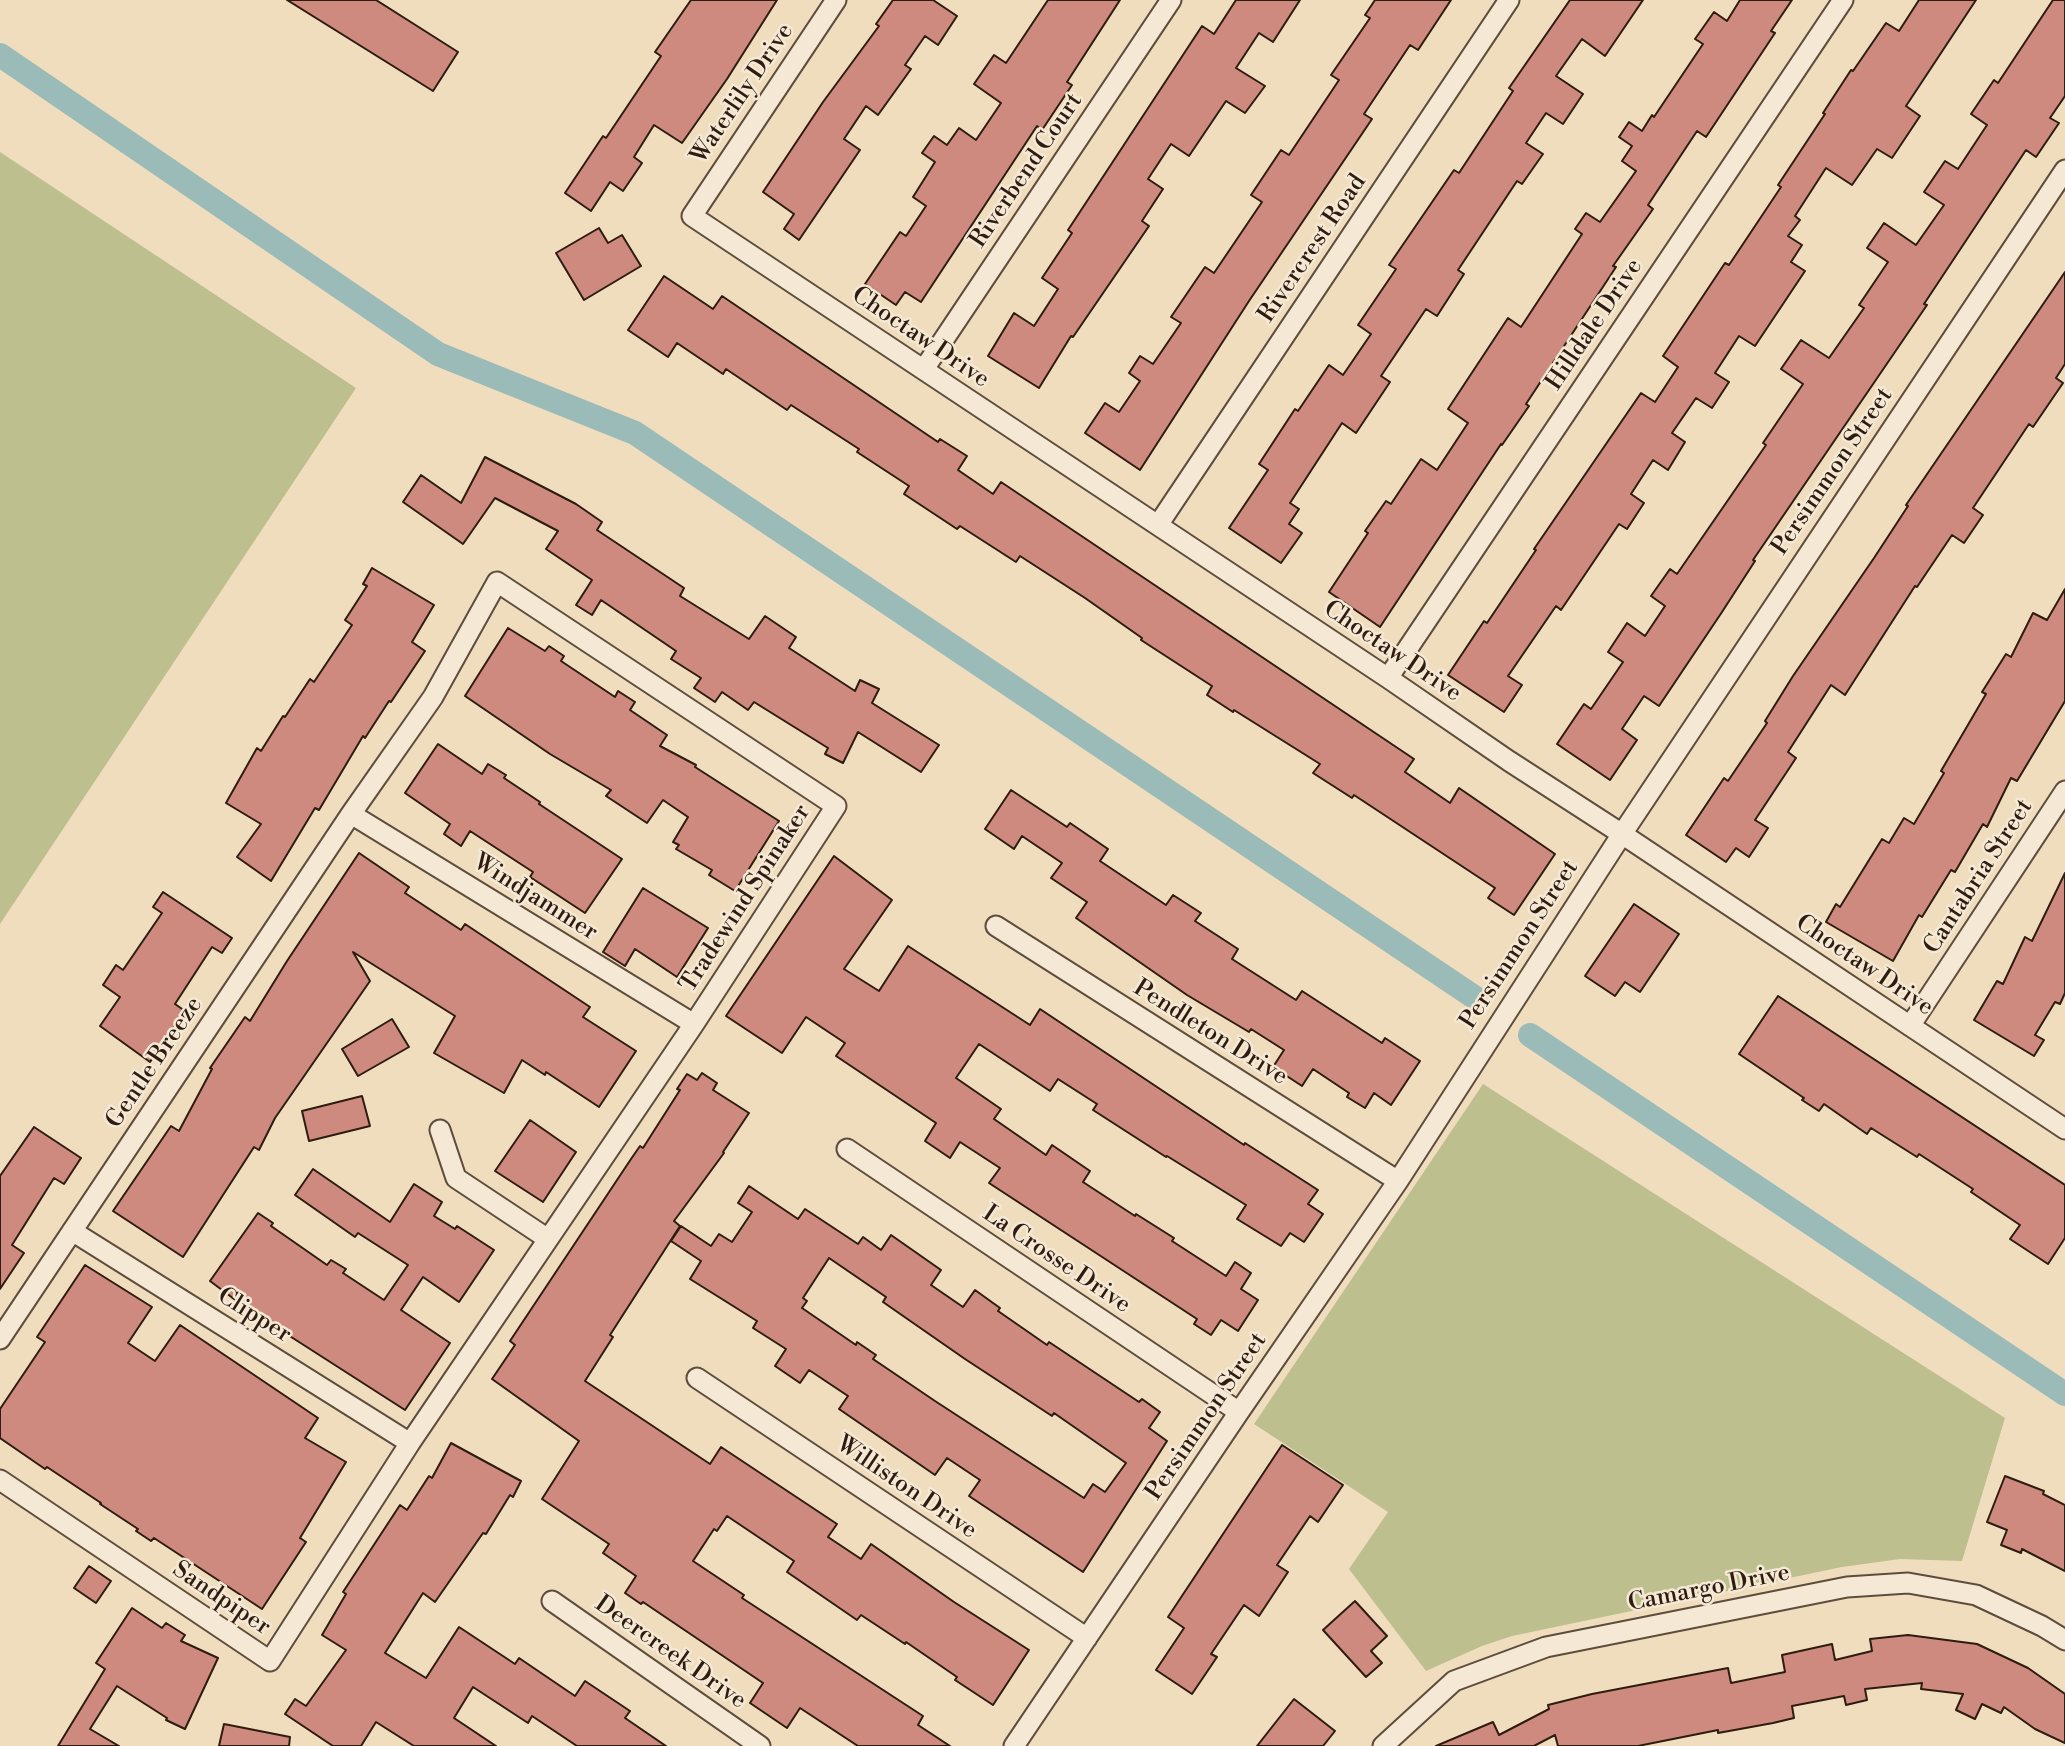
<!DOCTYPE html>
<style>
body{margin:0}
canvas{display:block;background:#efddbe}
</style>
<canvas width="2065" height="1746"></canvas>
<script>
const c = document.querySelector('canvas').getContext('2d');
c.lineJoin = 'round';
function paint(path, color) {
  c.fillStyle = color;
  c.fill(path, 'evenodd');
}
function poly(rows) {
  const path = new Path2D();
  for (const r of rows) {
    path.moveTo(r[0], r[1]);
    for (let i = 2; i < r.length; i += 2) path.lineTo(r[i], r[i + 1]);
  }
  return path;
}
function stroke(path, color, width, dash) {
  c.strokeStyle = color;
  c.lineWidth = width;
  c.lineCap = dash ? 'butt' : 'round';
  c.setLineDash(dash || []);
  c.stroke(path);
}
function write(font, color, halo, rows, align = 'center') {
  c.font = font + ' "Libre Bodoni",serif';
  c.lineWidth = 5;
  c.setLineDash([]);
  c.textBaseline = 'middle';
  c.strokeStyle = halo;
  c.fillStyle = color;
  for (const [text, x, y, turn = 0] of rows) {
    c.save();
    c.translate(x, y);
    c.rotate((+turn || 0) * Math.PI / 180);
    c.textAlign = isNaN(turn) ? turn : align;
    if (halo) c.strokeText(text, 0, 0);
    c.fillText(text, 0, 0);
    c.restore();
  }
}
const green = poly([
 [0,152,356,388,0,924],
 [1483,1084,2005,1418,1962,1561,1900,1559,1842,1567,1512,1636,1482,1646,1426,1671,1349,1569,1388,1512,1254,1424]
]);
const canal = poly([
 [0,55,438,354,635,433,1474,997],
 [1530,1035,2065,1394]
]);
const building = poly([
 [287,0,376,0,458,52,433,91,287,0],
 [691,0,777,0,727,79,682,143,654,125,634,157,642,163,623,191,610,182,591,211,565,193,603,136,606,138,661,56,655,52,691,0],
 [893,0,933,0,957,16,938,45,925,36,905,65,911,69,878,115,866,106,844,139,860,150,799,240,784,229,794,214,763,192,823,102,879,26,876,24,893,0],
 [1048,0,1120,0,1067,82,1072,85,1042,130,1037,126,921,302,905,292,896,305,865,284,900,232,906,236,926,206,913,197,935,162,922,153,934,136,947,145,959,128,976,140,1001,103,974,84,994,55,1006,63,1048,0],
 [1236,0,1300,0,1273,42,1259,33,1236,68,1265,86,1245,113,1226,101,1189,156,1171,144,1148,179,1163,189,1142,221,1149,226,1073,337,1071,336,1039,388,988,356,1014,313,1034,326,1058,289,1042,278,1072,233,1068,230,1202,26,1214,34,1236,0],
 [1375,0,1451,0,1418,50,1410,45,1364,114,1372,119,1249,301,1140,470,1085,433,1105,403,1119,412,1140,381,1129,373,1140,356,1153,364,1181,323,1171,317,1205,267,1214,273,1262,202,1251,195,1281,150,1289,155,1339,80,1331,75,1370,18,1365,15,1375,0],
 [1570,0,1643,0,1605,56,1582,39,1556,76,1583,94,1563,124,1546,113,1526,143,1543,154,1522,184,1517,181,1458,270,1464,274,1437,316,1426,309,1381,376,1390,382,1356,433,1342,423,1290,503,1299,509,1289,524,1302,533,1281,563,1229,528,1268,470,1259,464,1295,409,1298,411,1329,365,1343,375,1371,334,1358,325,1396,269,1389,265,1454,170,1459,173,1513,91,1509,88,1570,0],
 [1740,0,1792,0,1771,31,1775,33,1706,137,1697,131,1648,205,1653,209,1613,266,1616,267,1526,404,1529,406,1502,445,1501,444,1380,627,1329,592,1368,533,1365,531,1386,501,1391,504,1421,459,1437,470,1468,423,1448,409,1508,318,1521,327,1582,234,1575,229,1586,213,1600,222,1636,171,1622,161,1632,146,1619,137,1629,122,1642,131,1652,115,1654,117,1703,44,1695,39,1714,12,1727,21,1740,0],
 [1919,0,1976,0,1906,106,1920,116,1892,158,1877,149,1852,185,1826,168,1795,216,1800,220,1788,236,1802,245,1791,262,1805,271,1755,346,1739,336,1715,373,1729,382,1712,408,1696,398,1672,433,1685,442,1668,470,1653,460,1631,494,1644,503,1627,529,1619,524,1561,610,1556,606,1508,676,1522,685,1504,712,1448,675,1484,621,1487,623,1536,550,1534,549,1641,393,1655,402,1678,367,1663,356,1725,263,1729,265,1781,187,1778,185,1825,114,1823,113,1851,70,1853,71,1886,23,1899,31,1919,0],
 [2053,0,2065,0,2065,96,2050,118,2059,123,2036,157,2026,150,1924,304,1927,305,1753,560,1755,561,1722,612,1659,706,1644,696,1622,729,1637,740,1610,780,1557,744,1584,704,1591,709,1623,662,1608,652,1627,623,1645,636,1665,606,1651,596,1670,569,1677,574,1766,445,1763,443,1803,384,1781,369,1801,340,1829,358,1864,308,1859,305,1888,262,1867,248,1884,223,1916,245,1944,205,1924,192,1945,161,1958,169,1987,125,1971,114,1994,80,1998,83,2053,0],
 [599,228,608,243,622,235,641,266,584,300,556,253,599,228],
 [2065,272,2065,364,2056,378,2063,383,2033,427,2029,424,1973,508,1983,515,1964,543,1952,535,1917,587,1915,586,1845,695,1831,685,1788,752,1796,758,1755,820,1768,828,1749,857,1736,848,1726,862,1686,835,1724,778,1728,781,1767,723,1765,721,1793,676,1874,558,1908,506,1906,505,2065,272],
 [664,276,713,309,722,296,938,442,940,439,967,456,958,470,993,494,1001,482,1414,759,1405,772,1450,803,1459,788,1555,854,1514,915,1488,898,1495,888,1354,795,1352,798,1313,773,1320,764,1234,710,1233,712,1207,695,1212,686,1141,640,1142,638,1085,598,1020,556,1016,562,960,526,957,529,904,494,909,486,857,452,859,449,791,405,787,410,726,369,723,374,677,343,668,357,628,330,664,276],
 [485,457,576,504,602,522,597,530,684,588,680,596,749,639,765,616,796,637,789,648,855,691,860,680,879,689,872,703,939,745,921,772,858,732,843,763,825,754,828,748,754,702,748,710,722,692,715,702,694,688,701,678,671,659,676,651,601,600,592,615,576,605,592,580,546,549,558,531,495,498,463,544,403,502,421,475,461,503,485,457],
 [372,568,434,605,412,642,425,651,391,702,389,701,365,738,363,736,319,810,315,808,271,881,237,857,261,824,226,803,257,748,261,751,283,716,285,717,310,679,314,682,352,625,345,620,367,586,363,584,372,568],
 [2065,589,2065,701,2017,781,2011,778,1987,827,1983,824,1955,872,1951,870,1922,917,1919,915,1893,961,1826,922,1836,904,1840,907,1882,839,1889,843,1904,818,1914,824,1944,773,1941,771,1986,694,1982,692,2006,654,2011,657,2033,613,2047,620,2065,589],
 [508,628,545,651,549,646,564,656,561,661,615,697,618,691,635,702,630,710,667,735,660,746,696,765,695,767,779,821,735,891,709,875,712,870,676,849,679,845,673,842,688,817,663,800,647,823,606,796,611,790,550,754,465,696,508,628],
 [438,744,482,774,488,764,506,775,504,778,540,802,539,804,622,859,585,913,530,877,533,872,470,831,461,846,444,834,450,824,405,793,438,744],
 [1011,790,1067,827,1070,823,1108,849,1100,861,1166,905,1173,895,1201,913,1195,921,1238,949,1232,959,1296,1000,1302,991,1382,1043,1385,1038,1420,1061,1391,1105,1374,1093,1365,1108,1347,1097,1349,1093,1313,1069,1302,1086,1273,1067,1284,1050,1251,1029,1249,1032,1187,995,1076,918,1087,902,1051,878,1062,863,1022,836,1014,849,985,829,1011,790],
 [359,853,409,887,405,893,461,930,465,924,590,1007,583,1017,636,1051,599,1107,546,1072,545,1075,522,1060,504,1093,434,1053,455,1016,353,952,370,981,275,1118,259,1150,254,1147,183,1257,113,1211,171,1126,179,1131,212,1069,210,1068,245,1017,250,1021,287,961,359,853],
 [834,856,892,900,844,969,879,991,908,946,1030,1025,1040,1009,1244,1145,1245,1143,1318,1190,1308,1204,1323,1214,1304,1242,1290,1233,1281,1246,1237,1219,1246,1205,1167,1156,1166,1157,1093,1110,1097,1104,1058,1079,1050,1091,979,1044,956,1078,1001,1109,994,1119,1046,1155,1052,1145,1090,1171,1083,1182,1135,1216,1136,1214,1174,1238,1172,1241,1226,1276,1235,1262,1251,1273,1241,1289,1258,1300,1238,1331,1221,1320,1211,1335,1194,1324,1197,1319,989,1183,1000,1168,960,1142,950,1158,925,1141,936,1123,836,1056,845,1043,806,1017,782,1053,726,1016,834,856],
 [2065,873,2065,993,2060,1004,2055,1002,2035,1035,2044,1040,2034,1056,1974,1020,1997,981,2003,984,2025,937,2032,941,2065,873],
 [643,888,708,928,677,977,635,949,625,966,603,952,643,888],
 [163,892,232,938,222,953,212,947,175,1004,185,1011,150,1062,100,1026,120,997,103,985,116,965,123,970,162,913,153,907,163,892],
 [1634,904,1679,934,1640,992,1625,982,1615,996,1585,976,1634,904],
 [1778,996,2065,1185,2065,1238,2048,1264,2010,1239,2020,1225,1971,1192,1973,1189,1919,1154,1917,1157,1871,1128,1867,1134,1824,1104,1819,1111,1802,1100,1804,1098,1739,1054,1778,996],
 [392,1019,409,1047,358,1076,342,1049,392,1019],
 [702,1073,717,1083,713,1090,749,1113,723,1152,724,1153,674,1221,680,1226,610,1335,613,1337,585,1381,710,1464,721,1447,837,1524,828,1537,861,1559,871,1544,954,1602,1029,1650,993,1705,955,1680,957,1677,906,1642,905,1644,861,1615,857,1620,787,1572,794,1561,727,1516,717,1531,714,1529,693,1561,744,1595,742,1598,923,1716,918,1725,950,1746,858,1746,800,1708,787,1728,750,1703,763,1683,643,1602,641,1604,625,1593,636,1576,603,1553,609,1544,542,1499,579,1441,492,1379,515,1345,510,1341,631,1159,640,1146,643,1148,680,1090,677,1089,687,1074,697,1080,702,1073],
 [362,1096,370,1126,309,1141,302,1111,362,1096],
 [530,1120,576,1152,543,1202,495,1171,530,1120],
 [34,1127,81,1158,64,1184,54,1178,12,1245,24,1253,0,1289,0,1176,34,1127],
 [313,1169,390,1222,414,1184,442,1202,434,1216,455,1229,457,1226,494,1250,459,1302,423,1277,401,1310,450,1343,405,1410,246,1308,210,1281,258,1213,273,1223,271,1226,327,1265,331,1260,346,1269,343,1273,384,1300,408,1265,358,1233,355,1237,295,1195,313,1169],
 [749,1186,798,1219,805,1209,858,1244,863,1237,881,1250,891,1235,941,1270,931,1285,963,1307,975,1290,1000,1308,998,1311,1047,1345,1049,1342,1139,1402,1142,1399,1160,1412,1149,1428,1167,1441,1083,1572,969,1496,980,1480,947,1458,935,1475,839,1409,848,1396,809,1370,800,1383,775,1366,786,1349,753,1328,757,1321,690,1279,701,1261,671,1241,681,1226,711,1246,719,1234,732,1242,752,1212,738,1203,749,1186],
 [829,1258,886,1297,883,1302,965,1359,1052,1416,1054,1413,1126,1463,1105,1492,1093,1484,1084,1498,935,1401,873,1359,876,1355,857,1342,856,1345,802,1308,807,1301,803,1298,829,1258],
 [85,1265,152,1307,128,1343,155,1361,180,1325,318,1418,305,1438,346,1462,300,1538,306,1542,262,1609,154,1538,151,1541,136,1531,138,1529,100,1504,101,1503,47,1467,45,1469,29,1458,0,1438,0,1409,45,1342,37,1337,85,1265],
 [451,1443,521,1481,513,1497,510,1495,486,1534,483,1533,435,1602,423,1593,385,1653,426,1678,459,1627,515,1664,519,1658,575,1696,585,1681,630,1711,625,1718,666,1746,577,1746,532,1716,528,1723,473,1687,454,1718,496,1746,414,1746,376,1722,361,1746,333,1746,285,1714,295,1699,306,1706,346,1650,322,1635,346,1594,343,1592,400,1505,407,1510,429,1476,432,1478,451,1443],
 [1282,1445,1343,1485,1318,1522,1310,1516,1277,1565,1288,1572,1259,1616,1244,1605,1211,1654,1217,1657,1192,1694,1156,1670,1184,1628,1168,1617,1282,1445],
 [2005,1476,2044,1491,2043,1494,2065,1505,2065,1571,2022,1549,2021,1553,2001,1545,2007,1530,1987,1522,2005,1476],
 [89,1566,111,1581,96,1603,74,1588,89,1566],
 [1355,1601,1387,1636,1371,1651,1382,1663,1366,1677,1323,1630,1355,1601],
 [132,1608,162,1628,166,1623,185,1635,181,1641,218,1658,185,1729,166,1720,167,1718,117,1686,90,1729,119,1746,58,1746,105,1669,96,1663,132,1608],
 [1908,1635,1977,1644,2028,1668,2065,1694,2065,1743,2035,1729,2004,1707,2001,1713,1982,1704,1975,1719,1956,1710,1963,1694,1921,1689,1922,1683,1865,1689,1867,1700,1846,1705,1844,1696,1792,1706,1794,1718,1773,1723,1718,1733,1718,1730,1638,1746,1558,1746,1555,1735,1534,1746,1436,1746,1493,1722,1499,1735,1549,1709,1548,1705,1592,1694,1728,1668,1731,1683,1785,1672,1782,1655,1832,1644,1835,1660,1872,1651,1870,1639,1908,1635],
 [1294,1699,1335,1731,1323,1746,1257,1746,1294,1699],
 [224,1724,290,1737,289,1746,219,1746,224,1724]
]);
const minor = poly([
 [836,0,692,216,1388,678,1509,761,1622,834,2065,1129],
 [924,369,1171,0],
 [1158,525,1509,0],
 [1388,678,1843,0],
 [351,814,694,1024],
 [996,926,1398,1181],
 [1910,1026,2065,791],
 [440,1130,456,1178,548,1239],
 [847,1149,1239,1412],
 [72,1231,410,1443],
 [0,1339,351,814,433,697,497,582,836,806,694,1024,410,1443,270,1661,0,1480],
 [697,1378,1087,1638],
 [552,1601,760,1746],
 [1014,1746,1239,1412,1398,1181,1622,834,2065,170],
 [1383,1746,1454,1681,1546,1647,1847,1587,1908,1583,1976,1595,2042,1626,2065,1640]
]);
const streetNames = [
 ["Waterlily Drive",743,94,-56],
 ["Riverbend Court",1027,171,-56],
 ["Rivercrest Road",1313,249,-56],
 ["Hilldale Drive",1595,325,-56],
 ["Choctaw Drive",920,338,34],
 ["Persimmon Street",1833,472,-56],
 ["Choctaw Drive",1392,652,34],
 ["Cantabria Street",1979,877,-57],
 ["Windjammer",535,898,32],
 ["Tradewind Spinaker",746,899,-57],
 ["Persimmon Street",1520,945,-57],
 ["Choctaw Drive",1864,966,34],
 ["Pendleton Drive",1210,1033,32],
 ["Gentle Breeze",155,1063,-56],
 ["La Crosse Drive",1056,1260,34],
 ["Clipper",254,1316,32],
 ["Persimmon Street",1207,1417,-56],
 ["Williston Drive",906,1488,34],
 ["Camargo Drive",1709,1589,-11],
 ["Sandpiper",221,1599,34],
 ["Deercreek Drive",670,1653,35]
];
paint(green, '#bebf8e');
stroke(canal, '#9abbb7', 24);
paint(building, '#cf8a7f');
stroke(building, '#2e1c10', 2);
stroke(minor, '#5e4c3c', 23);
stroke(minor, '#f5e9d5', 19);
write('24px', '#2e1c10', '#f5e9d5', streetNames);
</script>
